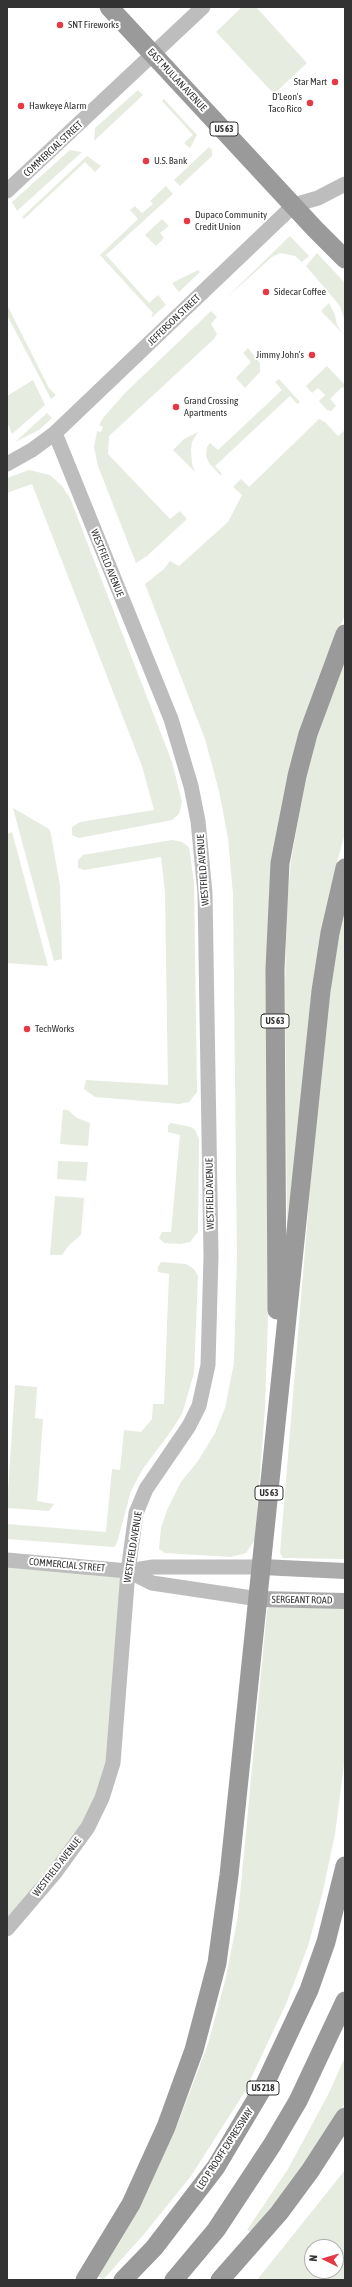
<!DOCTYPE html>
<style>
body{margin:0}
#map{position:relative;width:352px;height:2287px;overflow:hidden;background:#fff;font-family:"Asap Condensed",sans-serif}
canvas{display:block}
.frame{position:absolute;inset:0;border:8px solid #333;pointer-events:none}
.north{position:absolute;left:304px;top:2239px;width:40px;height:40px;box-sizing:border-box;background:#fff;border:1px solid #adadad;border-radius:50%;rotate:275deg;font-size:11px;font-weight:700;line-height:16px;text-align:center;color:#333}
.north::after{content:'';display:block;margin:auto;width:14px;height:18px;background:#e63946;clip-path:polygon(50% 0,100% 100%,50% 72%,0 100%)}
</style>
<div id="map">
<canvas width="352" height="2287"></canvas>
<div class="frame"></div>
<div class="north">N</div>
</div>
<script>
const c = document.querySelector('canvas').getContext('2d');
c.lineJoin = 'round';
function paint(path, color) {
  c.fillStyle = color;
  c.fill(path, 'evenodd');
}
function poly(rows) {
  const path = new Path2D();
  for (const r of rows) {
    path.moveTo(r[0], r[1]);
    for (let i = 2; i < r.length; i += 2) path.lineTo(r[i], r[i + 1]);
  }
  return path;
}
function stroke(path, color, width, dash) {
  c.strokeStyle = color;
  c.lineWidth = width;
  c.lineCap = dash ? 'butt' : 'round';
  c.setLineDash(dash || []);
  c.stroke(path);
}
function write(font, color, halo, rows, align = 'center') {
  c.font = font + ' "Asap Condensed",sans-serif';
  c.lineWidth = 4;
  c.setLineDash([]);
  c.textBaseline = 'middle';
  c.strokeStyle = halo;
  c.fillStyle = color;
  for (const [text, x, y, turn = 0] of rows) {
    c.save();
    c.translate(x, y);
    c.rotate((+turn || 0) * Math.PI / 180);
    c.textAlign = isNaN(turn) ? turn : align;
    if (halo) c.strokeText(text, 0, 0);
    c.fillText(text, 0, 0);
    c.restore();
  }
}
const green = poly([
 [242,7,256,7,307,63,274,94,216,32],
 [138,90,143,95,94,141,95,128],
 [164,99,197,135,190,148,184,143,193,135,162,101],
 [209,147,212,150,212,156,180,186,174,180],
 [70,150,82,152,17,211,12,202],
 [87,156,101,166,95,172,85,162,24,219,22,217],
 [166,186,173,194,106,255,149,303,158,295,166,305,151,318,153,313,100,255,138,219,130,210,135,206,142,213,153,204,150,201],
 [162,219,169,226,160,233,164,238,156,246,145,235],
 [290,236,309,256,302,262,295,256,280,253,272,257,225,299],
 [317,253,345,283,345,322,340,306,306,266],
 [198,270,200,272,179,292,172,283],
 [329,303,335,315,337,325,343,334,321,311],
 [7,305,49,388,56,395,51,399,7,315],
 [211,311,217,317,211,324,217,334,214,339,109,436,108,454,170,519,180,511,187,519,147,556,136,563,98,466,94,447,96,437,97,431,101,432,103,427,99,425,103,418,125,393],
 [248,348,260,363,260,372,245,388,236,378,251,362,243,353],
 [327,366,345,385,345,389,342,387,330,399,336,406,331,411,327,410,319,401,325,395,318,388,312,393,306,386],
 [279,379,300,402,297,404,290,396,215,466,222,474,220,475,209,463,206,456,207,447,210,443,218,450,282,390,275,382],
 [33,380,45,405,12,434,7,422,7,396],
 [47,413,52,418,39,430,15,442],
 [319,419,325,422,338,436,345,430,345,615,324,663,285,800,265,1408,255,1540,246,1553,231,1557,165,1553,159,1549,161,1528,167,1510,181,1482,198,1461,215,1433,225,1408,234,1363,237,1256,233,895,228,838,219,791,205,739,145,584,164,569,170,561,179,566,228,522,242,495,233,487,241,479,249,487],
 [198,432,192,442,191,450,192,464,195,472,173,450,184,439],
 [29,470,50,475,62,486,70,498,172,762,182,802,179,814,172,820,79,838,72,835,72,827,80,822,154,810,142,766,32,484,7,493,7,478],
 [345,656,345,833,335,870,287,1241,285,987,287,904,291,860,304,789,315,744],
 [13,808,49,829,51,834,60,886,62,959,54,961],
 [12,832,48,966,7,963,7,834],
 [172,840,182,842,189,847,194,883,197,1092,189,1102,179,1104,95,1097,84,1089,86,1080,168,1085,165,892,161,857,84,870,78,868,78,860,83,855],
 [345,901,345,1559,283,1558,280,1553,313,1152,333,967],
 [63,1110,68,1110,77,1118,90,1123,88,1146,60,1144],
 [171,1123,191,1127,195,1130,199,1139,198,1232,190,1242,180,1244,164,1243,159,1238,162,1232,171,1232,180,1135,168,1132,168,1126],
 [58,1161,88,1162,86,1181,57,1179],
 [55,1196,84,1198,81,1235,69,1245,62,1255,50,1255],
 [161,1262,186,1264,194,1269,198,1276,194,1373,182,1414,169,1434,142,1470,131,1491,117,1543,114,1547,7,1539,7,1524,106,1532,112,1469,120,1470,124,1430,141,1432,152,1419,153,1404,164,1404,169,1274,158,1272,158,1267],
 [15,1385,37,1387,35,1418,43,1419,37,1501,54,1504,49,1511,7,1508],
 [7,1560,128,1571,102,1798,7,1929],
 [269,1607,345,1608,345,1756,335,1834,323,1891,308,1946,286,2004,244,2093,191,2176,145,2233,103,2280,98,2276,134,2216,178,2123,208,2044,226,1977,238,1916,267,1610],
 [345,2057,345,2103,318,2147,252,2232,247,2230,288,2169,329,2093],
 [345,2170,345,2280,257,2280],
 [312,2247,336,2247,336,2271,312,2271]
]);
const secondary = poly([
 [7,191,203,7],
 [7,464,32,450,55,433,294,205,318,198,345,184],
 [7,1560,128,1571,153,1567,262,1567],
 [128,1571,152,1583,259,1599],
 [7,1929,54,1874,88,1827,102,1798,113,1763,128,1571,136,1513,146,1489,189,1426,199,1406,208,1365,211,1256,205,893,198,821,191,786,171,719,55,433]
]);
const primary = poly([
 [262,1567,345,1571],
 [259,1599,345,1601]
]);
const highway = poly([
 [109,7,315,229,345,259],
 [277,1310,275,969,280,863,297,776,308,734,345,634],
 [85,2280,131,2204,166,2127,194,2050,217,1963,229,1875,321,991,330,933,345,868],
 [123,2280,154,2248,216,2167,264,2086,309,1990,326,1942,345,1866],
 [174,2280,216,2230,272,2145,298,2101,345,2001],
 [220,2280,279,2213,310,2171,345,2117]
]);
const markers = [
 [60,25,4,"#e63946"],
 [335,82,4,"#e63946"],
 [310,103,4,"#e63946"],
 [21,106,4,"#e63946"],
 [146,161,4,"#e63946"],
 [187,221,4,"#e63946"],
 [266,292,4,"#e63946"],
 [312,355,4,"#e63946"],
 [176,407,4,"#e63946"],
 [27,1029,4,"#e63946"]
];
const shields = [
 [224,129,28],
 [275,1021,28],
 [269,1493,28],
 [263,2088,32]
];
const shieldNames = [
 ["US 63",224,129],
 ["US 63",275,1021],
 ["US 63",269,1493],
 ["US 218",263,2088]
];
const poiNames = [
 ["SNT Fireworks",68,25],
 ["Star Mart",327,82,"right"],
 ["D'Leon's",302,97,"right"],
 ["Taco Rico",302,109,"right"],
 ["Hawkeye Alarm",29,106],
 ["U.S. Bank",154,161],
 ["Dupaco Community",195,215],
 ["Credit Union",195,227],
 ["Sidecar Coffee",274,292],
 ["Jimmy John's",304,355,"right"],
 ["Grand Crossing",184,401],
 ["Apartments",184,413],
 ["TechWorks",35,1029]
];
const streetNames = [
 ["EAST MULLAN AVENUE",177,80,47],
 ["COMMERCIAL STREET",53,149,-43],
 ["JEFFERSON STREET",174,320,-44],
 ["WESTFIELD AVENUE",107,563,68],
 ["WESTFIELD AVENUE",203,870,-94],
 ["WESTFIELD AVENUE",210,1194,-91],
 ["WESTFIELD AVENUE",133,1547,-81],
 ["COMMERCIAL STREET",67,1565,5],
 ["SERGEANT ROAD",302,1600,1],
 ["WESTFIELD AVENUE",57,1867,-52],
 ["LEO P ROOFF EXPRESSWAY",225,2149,-57]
];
paint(green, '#e6ecdf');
stroke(secondary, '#bdbdbd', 15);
stroke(primary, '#ababab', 16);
stroke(highway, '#9a9a9a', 19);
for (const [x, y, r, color] of markers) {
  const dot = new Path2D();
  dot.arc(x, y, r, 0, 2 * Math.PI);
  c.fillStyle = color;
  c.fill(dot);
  stroke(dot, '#fff', 1.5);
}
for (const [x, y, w] of shields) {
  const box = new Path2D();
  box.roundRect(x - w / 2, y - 7, w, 14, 3);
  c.fillStyle = '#fff';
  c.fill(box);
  stroke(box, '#333', 1);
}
write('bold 9px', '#333', null, shieldNames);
write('10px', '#333', '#fff', poiNames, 'left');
write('10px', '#333', '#fff', streetNames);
</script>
